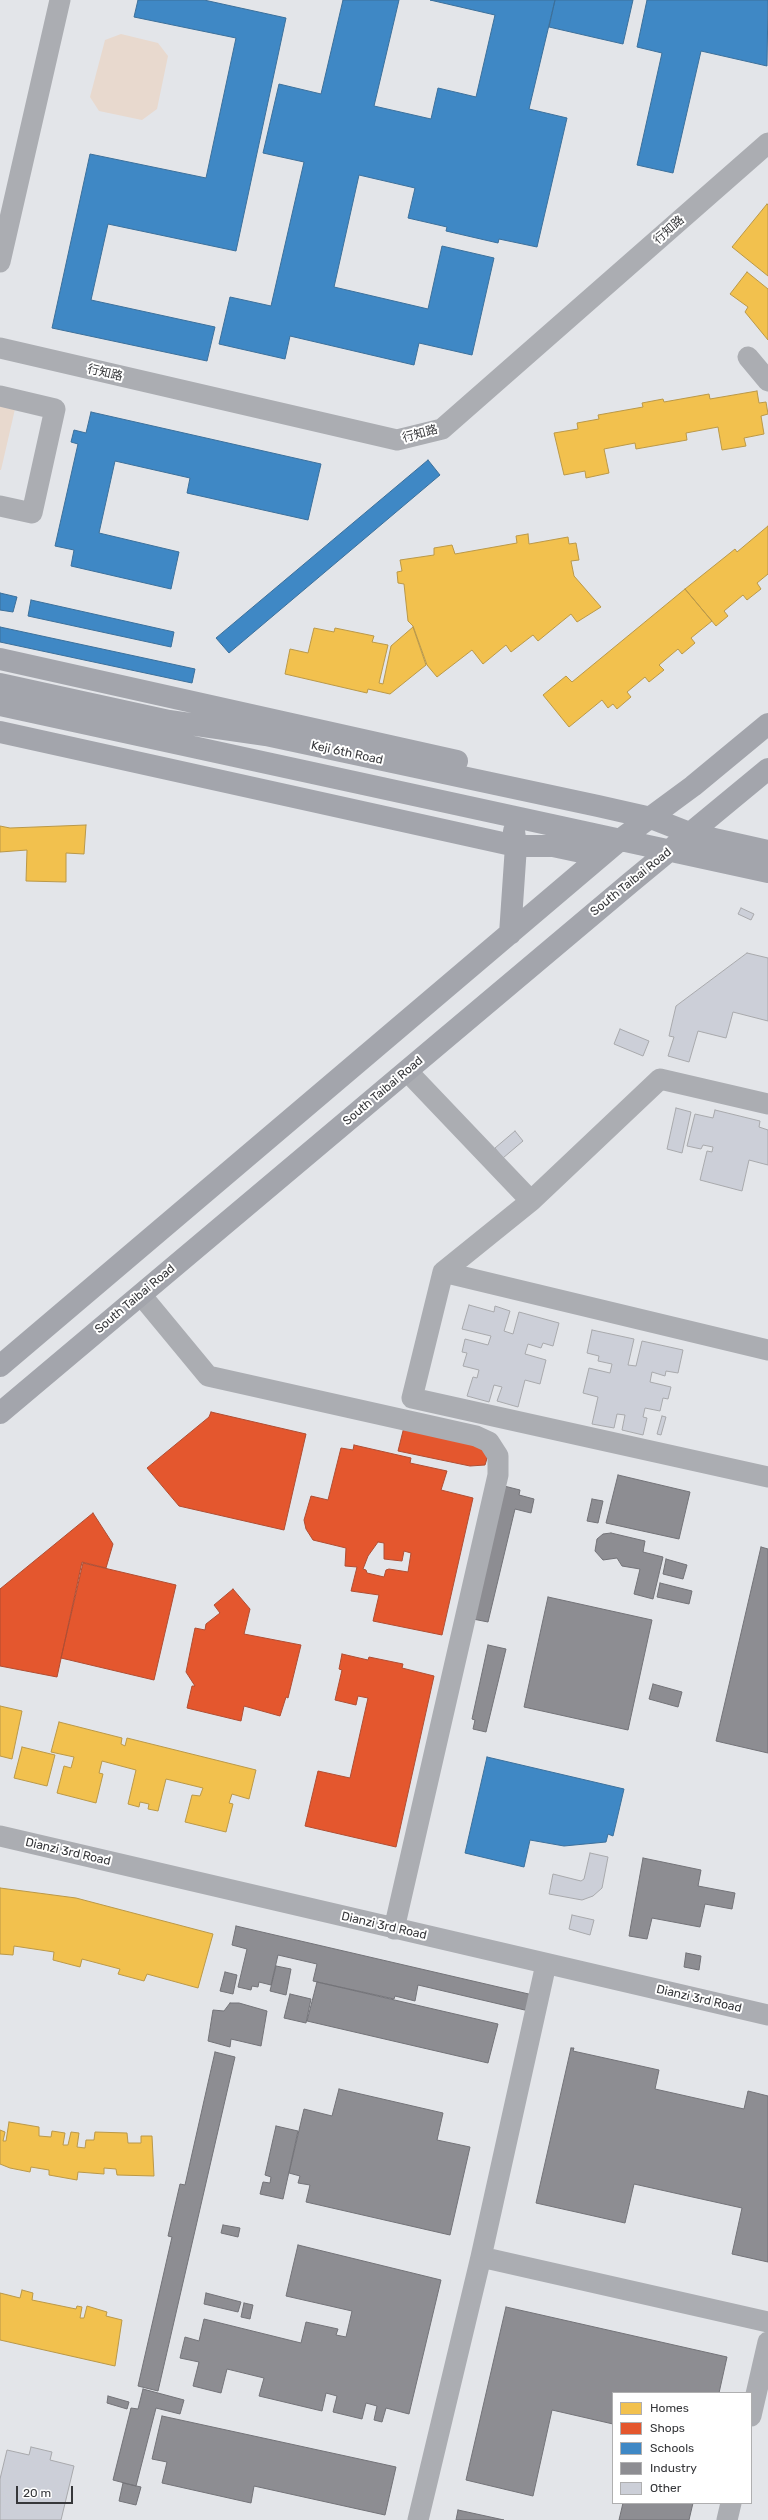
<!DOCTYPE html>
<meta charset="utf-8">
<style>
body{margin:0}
#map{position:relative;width:768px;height:2520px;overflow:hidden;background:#e3e5e9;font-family:Rubik,sans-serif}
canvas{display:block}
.legend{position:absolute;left:612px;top:2392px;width:140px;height:112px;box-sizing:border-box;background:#fff;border:1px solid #afafb0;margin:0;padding:5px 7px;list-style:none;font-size:12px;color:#36373a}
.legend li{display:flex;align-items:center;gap:8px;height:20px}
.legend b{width:20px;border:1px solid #afafb0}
.scale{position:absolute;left:16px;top:2486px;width:57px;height:18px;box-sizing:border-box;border:2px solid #36373a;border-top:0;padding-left:5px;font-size:12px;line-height:14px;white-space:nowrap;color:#36373a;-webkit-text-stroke:3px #fff;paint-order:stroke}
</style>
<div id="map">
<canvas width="768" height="2520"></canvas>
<ul class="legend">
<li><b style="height:11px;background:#f2c14e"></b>Homes</li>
<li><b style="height:11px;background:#e4572e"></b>Shops</li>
<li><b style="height:11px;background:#3f88c5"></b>Schools</li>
<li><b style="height:11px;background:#8d8d92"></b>Industry</li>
<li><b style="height:11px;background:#cccfd8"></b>Other</li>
</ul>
<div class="scale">20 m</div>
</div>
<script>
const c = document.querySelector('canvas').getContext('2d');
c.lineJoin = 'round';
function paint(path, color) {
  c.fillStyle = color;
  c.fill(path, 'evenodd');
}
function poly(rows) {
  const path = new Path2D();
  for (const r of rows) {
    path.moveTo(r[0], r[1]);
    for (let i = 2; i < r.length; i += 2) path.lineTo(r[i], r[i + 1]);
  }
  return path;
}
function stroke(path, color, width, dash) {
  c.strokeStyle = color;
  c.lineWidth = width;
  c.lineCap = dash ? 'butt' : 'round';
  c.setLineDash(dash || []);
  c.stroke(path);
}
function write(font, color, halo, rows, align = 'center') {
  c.font = font + ' Rubik,"Noto Sans SC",sans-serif';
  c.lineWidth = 4;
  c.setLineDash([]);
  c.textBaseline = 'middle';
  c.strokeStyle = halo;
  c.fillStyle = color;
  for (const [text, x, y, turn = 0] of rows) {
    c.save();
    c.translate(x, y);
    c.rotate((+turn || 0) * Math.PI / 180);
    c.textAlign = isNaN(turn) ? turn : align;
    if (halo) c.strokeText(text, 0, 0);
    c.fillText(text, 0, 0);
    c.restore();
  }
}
const green = poly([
 [121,34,158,43,168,56,157,109,142,120,99,111,90,97,105,40],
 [0,406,15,409,1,470,0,470]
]);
const homes = poly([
 [767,204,768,205,768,276,732,247,767,204],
 [747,272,768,289,768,340,745,312,748,307,730,294,747,272],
 [757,391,759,403,766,402,768,414,761,416,764,434,744,438,746,446,722,450,718,427,686,433,687,440,636,449,635,443,604,449,609,473,586,478,585,471,564,475,554,433,578,429,577,423,599,419,598,415,643,407,642,403,663,399,664,402,709,394,710,399,757,391],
 [768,526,768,574,757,583,761,589,747,600,743,595,724,611,728,616,716,626,685,589,735,549,737,552,768,526],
 [528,534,529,544,568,537,569,544,576,543,579,560,571,561,574,576,601,607,577,622,571,614,538,641,533,635,511,652,506,645,483,664,472,650,437,677,427,665,413,626,408,621,404,584,398,583,397,572,402,571,400,560,434,555,434,548,452,545,455,554,517,543,516,536,528,534],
 [685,589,712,621,691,638,695,643,682,654,678,649,659,665,664,670,649,682,645,677,627,692,631,697,617,709,613,704,608,708,602,700,569,727,543,695,566,676,572,682,685,589],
 [413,627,426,665,390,694,368,689,367,693,285,674,290,649,308,653,314,628,334,632,335,628,374,636,372,642,388,645,379,683,383,684,391,646,413,627],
 [86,825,84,854,66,853,66,882,26,881,27,850,0,852,0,826,10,828,86,825],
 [0,1706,22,1711,12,1759,0,1756,0,1706],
 [59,1722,122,1738,121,1744,125,1746,127,1738,256,1770,249,1799,232,1794,229,1803,233,1804,226,1832,185,1822,192,1795,200,1796,203,1788,166,1779,158,1811,148,1809,149,1804,140,1802,139,1807,128,1804,136,1770,102,1761,99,1773,103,1774,96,1803,57,1793,64,1766,71,1768,74,1757,51,1752,59,1722],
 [22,1747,55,1755,47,1786,14,1778,22,1747],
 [0,1888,76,1898,213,1934,198,1988,147,1974,144,1981,118,1974,120,1969,82,1959,80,1967,53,1960,54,1952,14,1946,13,1955,0,1954,0,1888],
 [9,2122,39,2127,39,2136,51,2137,52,2131,65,2133,63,2145,68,2145,71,2132,79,2133,77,2147,85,2148,86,2140,94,2140,95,2132,127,2133,128,2143,141,2143,141,2136,152,2136,154,2176,117,2175,116,2169,104,2168,104,2174,78,2172,77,2180,49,2175,49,2170,31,2167,30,2172,10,2168,0,2164,0,2130,5,2132,3,2141,6,2141,9,2122],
 [22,2290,33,2293,32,2300,76,2309,77,2306,82,2307,80,2318,84,2318,87,2306,107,2312,106,2316,122,2320,115,2366,0,2340,0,2293,20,2298,22,2290]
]);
const shops = poly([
 [211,1412,306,1434,284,1530,179,1506,147,1468,209,1417,211,1412],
 [404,1427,477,1442,488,1455,485,1465,470,1466,398,1451,404,1427],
 [354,1445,411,1458,410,1463,447,1471,441,1490,473,1498,442,1635,373,1621,379,1595,351,1591,357,1567,345,1566,346,1548,313,1540,306,1529,304,1520,311,1496,328,1500,341,1448,353,1450,354,1445],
 [378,1542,384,1543,384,1559,402,1561,404,1551,411,1553,408,1572,389,1569,386,1570,384,1577,367,1573,366,1570,363,1569,368,1556,378,1542],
 [93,1513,113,1544,106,1568,82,1562,57,1677,0,1666,0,1589,93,1513],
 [83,1563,176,1585,154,1680,61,1658,83,1563],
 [233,1589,250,1609,244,1634,301,1645,288,1698,286,1697,280,1716,244,1706,241,1721,187,1708,192,1686,195,1686,186,1672,195,1628,205,1630,206,1624,220,1613,214,1605,233,1589],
 [342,1654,368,1660,369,1657,403,1664,402,1668,434,1676,396,1847,305,1826,318,1771,350,1778,368,1698,358,1696,356,1705,335,1700,342,1670,339,1669,342,1654]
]);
const schools = poly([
 [138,0,204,0,286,18,236,251,108,224,91,300,215,327,207,361,52,328,90,154,206,178,236,38,134,17,138,0],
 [343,0,399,0,374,106,431,119,438,88,476,97,495,15,430,0,555,0,529,109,567,118,537,247,499,239,498,243,446,231,447,227,408,218,415,188,359,175,334,287,428,309,442,246,494,258,472,355,419,343,414,365,290,336,285,359,219,344,230,297,271,306,304,162,263,153,279,84,321,94,343,0],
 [555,0,633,0,623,44,549,27,555,0],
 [647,0,768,0,767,66,701,51,673,173,637,165,662,53,637,47,647,0],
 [91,412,321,464,308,520,187,493,190,478,115,461,99,533,179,552,171,589,71,566,74,550,55,546,78,444,71,442,74,430,86,433,91,412],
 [428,460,440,475,229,653,216,638,428,460],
 [0,593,17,597,13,612,0,610,0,593],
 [31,600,174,632,171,647,28,616,31,600],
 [0,627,195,669,192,683,0,642,0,627],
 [487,1757,624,1789,613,1836,608,1834,606,1842,564,1846,530,1840,524,1867,465,1853,487,1757]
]);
const industry = poly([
 [618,1475,690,1492,679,1539,606,1523,618,1475],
 [504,1486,520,1490,519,1495,534,1499,531,1513,515,1509,488,1622,473,1619,504,1486],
 [592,1499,603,1501,598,1523,587,1521,592,1499],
 [611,1533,645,1541,643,1552,663,1557,653,1599,634,1594,640,1569,622,1566,617,1558,603,1560,595,1551,597,1539,603,1534,611,1533],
 [761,1547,768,1549,768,1753,716,1741,761,1547],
 [666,1559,687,1565,683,1579,663,1574,666,1559],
 [660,1583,692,1591,689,1604,657,1597,660,1583],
 [548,1597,652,1620,628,1730,524,1707,548,1597],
 [488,1645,506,1649,486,1732,473,1729,475,1720,472,1719,488,1645],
 [653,1684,682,1692,678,1707,649,1699,653,1684],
 [643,1858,701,1870,698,1886,735,1893,732,1909,705,1904,700,1927,652,1918,647,1939,629,1936,643,1858],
 [236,1926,533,1995,529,2011,418,1985,415,2001,395,1996,394,1999,313,1981,317,1964,278,1955,271,1985,259,1982,258,1987,252,1986,251,1990,238,1987,247,1949,232,1945,236,1926],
 [686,1953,701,1956,699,1970,684,1967,686,1953],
 [276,1966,291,1969,286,1995,270,1991,276,1966],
 [225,1972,237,1975,233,1994,220,1991,225,1972],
 [317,1982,498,2024,488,2063,307,2021,317,1982],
 [290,1994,311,1999,306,2023,284,2018,290,1994],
 [230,2003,239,2003,267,2011,261,2046,231,2039,230,2047,208,2041,213,2010,224,2011,230,2003],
 [571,2048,574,2048,573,2051,659,2070,655,2089,744,2109,748,2091,768,2096,768,2262,732,2254,742,2208,634,2184,625,2223,536,2203,571,2048],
 [215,2052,235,2057,158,2391,138,2386,172,2237,168,2236,180,2184,185,2185,215,2052],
 [339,2089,443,2113,437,2140,470,2147,450,2235,306,2202,310,2185,298,2183,300,2176,289,2173,304,2109,332,2116,339,2089],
 [276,2126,298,2131,283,2199,260,2194,263,2182,270,2183,271,2177,265,2175,276,2126],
 [223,2225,240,2228,238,2237,221,2233,223,2225],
 [298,2245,441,2280,409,2414,386,2408,382,2422,374,2420,377,2406,366,2403,362,2419,333,2412,337,2396,326,2393,322,2411,259,2396,264,2378,227,2369,221,2393,193,2386,199,2362,180,2358,185,2337,199,2341,204,2319,301,2343,306,2322,338,2329,336,2335,346,2337,352,2311,286,2296,298,2245],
 [206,2293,241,2302,238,2312,204,2304,206,2293],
 [244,2303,253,2305,250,2319,241,2317,244,2303],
 [506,2307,727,2357,719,2393,613,2393,613,2424,552,2410,533,2496,466,2480,506,2307],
 [143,2389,184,2400,180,2414,156,2408,136,2486,113,2480,131,2408,138,2409,143,2389],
 [108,2396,129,2402,127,2409,107,2403,108,2396],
 [162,2416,396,2467,385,2515,254,2486,251,2503,162,2483,167,2462,152,2459,162,2416],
 [123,2483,141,2487,136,2505,119,2501,123,2483],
 [623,2503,693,2503,689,2520,619,2520,623,2503],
 [458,2510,504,2520,456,2520,458,2510]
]);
const building = poly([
 [741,908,754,914,751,920,738,914,741,908],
 [747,953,768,958,768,1021,733,1012,726,1038,698,1031,689,1062,668,1056,674,1037,669,1036,676,1006,747,953],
 [620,1029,649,1041,643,1056,614,1044,620,1029],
 [676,1108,691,1112,682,1153,667,1149,676,1108],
 [715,1110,760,1121,759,1127,768,1130,768,1165,749,1160,742,1191,700,1180,707,1151,712,1152,713,1147,703,1145,701,1149,687,1146,695,1114,713,1118,715,1110],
 [515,1131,523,1141,503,1158,495,1148,515,1131],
 [469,1305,494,1312,495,1306,510,1311,504,1331,513,1334,519,1312,559,1323,553,1346,543,1343,541,1348,528,1344,525,1354,546,1360,540,1384,525,1380,518,1407,497,1401,502,1387,494,1385,489,1402,467,1396,473,1377,477,1378,479,1370,463,1366,467,1353,462,1352,465,1339,488,1345,491,1336,462,1329,469,1305],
 [592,1330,634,1339,628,1365,636,1366,642,1341,683,1350,678,1373,666,1371,665,1376,652,1372,650,1382,671,1387,668,1399,663,1398,660,1411,645,1408,643,1417,647,1418,643,1435,622,1430,625,1415,617,1414,614,1428,592,1424,598,1397,583,1393,589,1368,610,1373,612,1364,598,1361,599,1356,587,1353,592,1330],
 [662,1416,666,1417,661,1435,657,1434,662,1416],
 [590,1853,608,1857,602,1888,593,1896,582,1900,549,1894,553,1874,581,1881,584,1879,590,1853],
 [572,1915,594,1920,590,1935,569,1929,572,1915],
 [31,2447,52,2452,50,2460,74,2466,61,2520,0,2520,0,2479,7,2450,29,2455,31,2447]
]);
const minor = poly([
 [0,262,60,0],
 [0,348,397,440,442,429,768,143],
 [748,357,768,381],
 [0,396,55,409,32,513,0,506],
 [407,1071,531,1201],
 [768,1104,660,1079,531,1201,443,1272,768,1350],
 [443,1272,412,1398,768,1477],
 [141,1295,208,1376,476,1436,489,1442,498,1456,498,1475,394,1929],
 [0,1836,768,2015],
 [481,2257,768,2322],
 [751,2416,768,2342],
 [418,2520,481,2257,546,1964],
 [727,2520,731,2503]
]);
const major = poly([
 [0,659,457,761],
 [0,684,169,721,266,735,598,806,651,818,692,834,768,851],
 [0,705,768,872],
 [0,732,516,846,553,846,600,856],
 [510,934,516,846,514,831],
 [0,1366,621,839,693,786,768,724],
 [0,1413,630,883,768,769]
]);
const streetNames = [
 ["行知路",669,230,-41],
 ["行知路",105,373,13],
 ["行知路",420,434,-15],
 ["Keji 6th Road",347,753,12],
 ["South Taibai Road",631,882,-39],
 ["South Taibai Road",383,1091,-40],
 ["South Taibai Road",135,1299,-40],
 ["Dianzi 3rd Road",68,1852,13],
 ["Dianzi 3rd Road",384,1926,13],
 ["Dianzi 3rd Road",699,1999,13]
];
paint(green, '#e8d9ce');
paint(homes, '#f2c14e');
stroke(homes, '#ba9848', 1);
paint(shops, '#e4572e');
stroke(shops, '#b04d32', 1);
paint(schools, '#3f88c5');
stroke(schools, '#3c709b', 1);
paint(industry, '#8d8d92');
stroke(industry, '#737378', 1);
paint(building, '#cccfd8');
stroke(building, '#a8a9ac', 1);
stroke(minor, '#abadb2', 21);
stroke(major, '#a3a5ac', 22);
write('12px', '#36373a', '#fff', streetNames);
</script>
